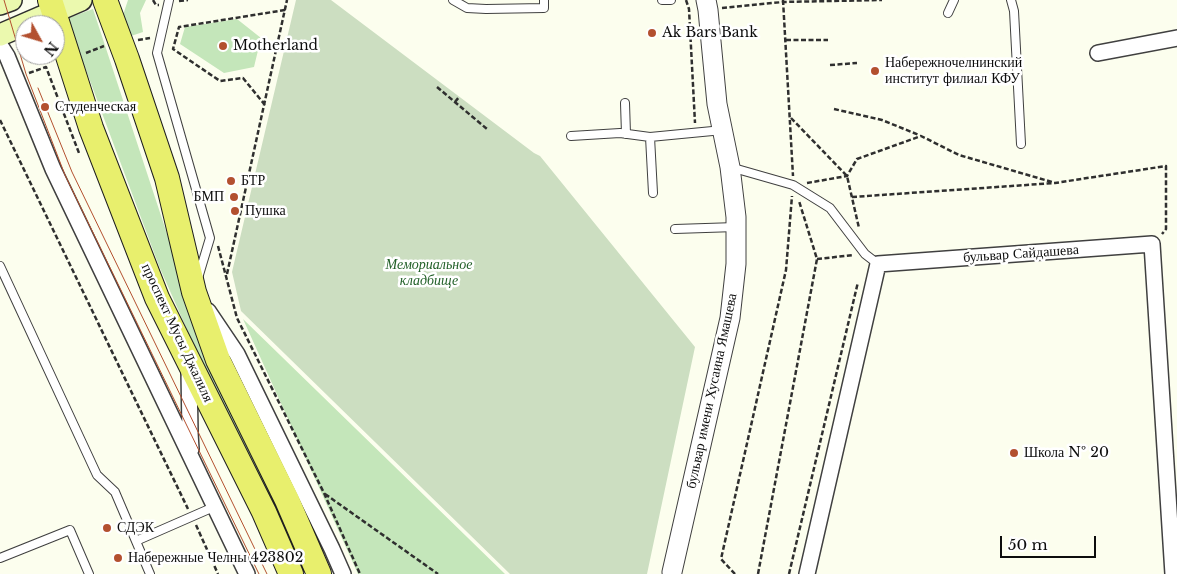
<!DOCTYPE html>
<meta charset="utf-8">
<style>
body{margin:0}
#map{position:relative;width:1177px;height:574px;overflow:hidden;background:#fcfeee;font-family:"Libre Baskerville",serif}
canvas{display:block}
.north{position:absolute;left:15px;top:15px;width:50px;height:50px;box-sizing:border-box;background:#fff;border:1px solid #9e9e9e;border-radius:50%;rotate:129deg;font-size:14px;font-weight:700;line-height:20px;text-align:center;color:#0d0d0d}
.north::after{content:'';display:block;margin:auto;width:18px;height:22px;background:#b3502f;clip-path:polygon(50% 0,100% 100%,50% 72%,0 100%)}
.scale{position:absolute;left:1000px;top:536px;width:96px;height:22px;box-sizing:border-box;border:2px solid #0d0d0d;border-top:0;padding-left:6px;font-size:15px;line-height:18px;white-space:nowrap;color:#0d0d0d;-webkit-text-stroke:4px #fff;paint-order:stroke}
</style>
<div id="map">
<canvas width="1177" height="574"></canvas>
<div class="north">N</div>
<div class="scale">50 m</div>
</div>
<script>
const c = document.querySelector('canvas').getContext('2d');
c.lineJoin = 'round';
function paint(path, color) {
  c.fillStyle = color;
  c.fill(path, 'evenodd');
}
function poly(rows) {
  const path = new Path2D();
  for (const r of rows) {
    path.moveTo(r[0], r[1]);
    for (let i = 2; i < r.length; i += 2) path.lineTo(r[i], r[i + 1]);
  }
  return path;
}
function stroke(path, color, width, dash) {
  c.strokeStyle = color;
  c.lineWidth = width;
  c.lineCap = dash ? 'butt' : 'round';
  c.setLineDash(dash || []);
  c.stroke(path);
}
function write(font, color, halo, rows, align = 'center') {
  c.font = font + ' "Libre Baskerville",serif';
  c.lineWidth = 5;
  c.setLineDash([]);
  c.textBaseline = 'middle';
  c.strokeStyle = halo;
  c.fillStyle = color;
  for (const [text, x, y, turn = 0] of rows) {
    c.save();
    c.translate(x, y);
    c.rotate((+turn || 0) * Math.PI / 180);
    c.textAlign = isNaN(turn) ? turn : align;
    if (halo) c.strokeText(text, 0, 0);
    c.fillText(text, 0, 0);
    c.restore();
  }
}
const green = poly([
 [128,0,146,0,140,13,143,32,128,37,123,15],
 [93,9,171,246,197,332,311,574,306,574,210,382,159,266,80,54,68,18],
 [237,19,261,38,254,67,224,73,180,44,185,27],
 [243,319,505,574,358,574]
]);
const cemetery = poly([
 [296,0,331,0,534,153,540,156,695,347,647,574,510,574,241,311,232,272]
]);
const path = poly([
 [153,0,156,5,159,5],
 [686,0,689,9,695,123],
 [783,0,793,176],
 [179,1,188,0],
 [722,8,783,2,882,0],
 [138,40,150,38],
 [786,40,828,40],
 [86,53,104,46],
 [830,65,857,63],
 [29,73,46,67,79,153],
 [437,87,487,129],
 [455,102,459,97],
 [265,105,243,78,220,81,173,49,179,27,285,10],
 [834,109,882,120,919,135],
 [791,118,847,176,859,228],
 [0,120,188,509],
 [807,183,847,176,857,159,921,136,959,155,1052,182],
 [852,197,1055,183,1166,166,1166,229,1162,234],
 [218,246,237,318,324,493,360,574],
 [817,259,854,255],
 [227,274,287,0],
 [325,494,438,574],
 [196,525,218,574],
 [735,574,721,559,786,270,792,196],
 [758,574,817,259,799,201],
 [789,574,858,282]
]);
const service = poly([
 [169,0,157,53,210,238,198,278],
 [453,0,467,8,486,9,544,8,544,0],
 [662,0,671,0],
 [1011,0,1014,11,1021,144],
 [948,13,954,0],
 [625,103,626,134],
 [571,136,620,133,650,137,723,130],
 [650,137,653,193],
 [730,167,793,185,830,208,865,254,878,264],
 [675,229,736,227],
 [0,266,97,475,115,492,150,574],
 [136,541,216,506],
 [0,558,70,530,89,574]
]);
const minor = poly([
 [0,45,7,56,53,169,247,574],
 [1098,53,1177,38],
 [208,311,237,354,332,549,343,574],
 [189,370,190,433,191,449],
 [807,574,878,264,1152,244,1173,574]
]);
const tertiary = poly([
 [672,572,730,318,736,264,736,217,730,167,717,104,708,10,706,0]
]);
const secondary = poly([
 [0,4,11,0],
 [0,35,81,0]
]);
const primary = poly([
 [50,0,91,128,157,298,264,512,291,574],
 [105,0,127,59,167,178,194,292,218,360,287,500,319,574]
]);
const tram = poly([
 [4,0,26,74,65,175,259,574],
 [38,88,72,172,267,574]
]);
const markers = [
 [652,33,5,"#b3502f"],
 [223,46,5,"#b3502f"],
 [875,71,5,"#b3502f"],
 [45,107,5,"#b3502f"],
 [231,181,5,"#b3502f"],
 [234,197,5,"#b3502f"],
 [235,211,5,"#b3502f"],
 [1014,453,5,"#b3502f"],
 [107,528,5,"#b3502f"],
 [118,558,5,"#b3502f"]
];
const poiNames = [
 ["Ak Bars Bank",662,33],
 ["Motherland",233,46],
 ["Набережночелнинский",885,63],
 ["институт филиал КФУ",885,79],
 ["Студенческая",55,107],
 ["БТР",241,181],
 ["БМП",224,197,"right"],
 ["Пушка",245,211],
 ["Школа № 20",1024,453],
 ["СДЭК",117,528],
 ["Набережные Челны 423802",128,558]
];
const streetNames = [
 ["бульвар Сайдашева",1021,254,-4],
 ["проспект Мусы Джалиля",177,333,65],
 ["бульвар имени Хусаина Ямашева",712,391,-78]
];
const parkNames = [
 ["Мемориальное",429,265],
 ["кладбище",429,281]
];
paint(green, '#c4e6ba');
paint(cemetery, '#ccdec1');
stroke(service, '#404040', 10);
stroke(minor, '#404040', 18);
stroke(tertiary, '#404040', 21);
stroke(secondary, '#2f2f2f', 24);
stroke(primary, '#1e1e1e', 26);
stroke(path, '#2f2f2f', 2.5, [5, 2.5]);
stroke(service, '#fff', 8);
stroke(minor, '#fff', 15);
stroke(tertiary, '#fff', 19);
stroke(secondary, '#ebf9ae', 21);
stroke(primary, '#e8ef6d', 24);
stroke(tram, '#b3502f', 1);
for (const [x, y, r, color] of markers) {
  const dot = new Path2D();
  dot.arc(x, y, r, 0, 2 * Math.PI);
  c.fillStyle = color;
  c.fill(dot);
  stroke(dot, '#fff', 2);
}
write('14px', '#0d0d0d', '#fff', poiNames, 'left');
write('14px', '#0d0d0d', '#fff', streetNames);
write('italic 14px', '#226028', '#fff', parkNames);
</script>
